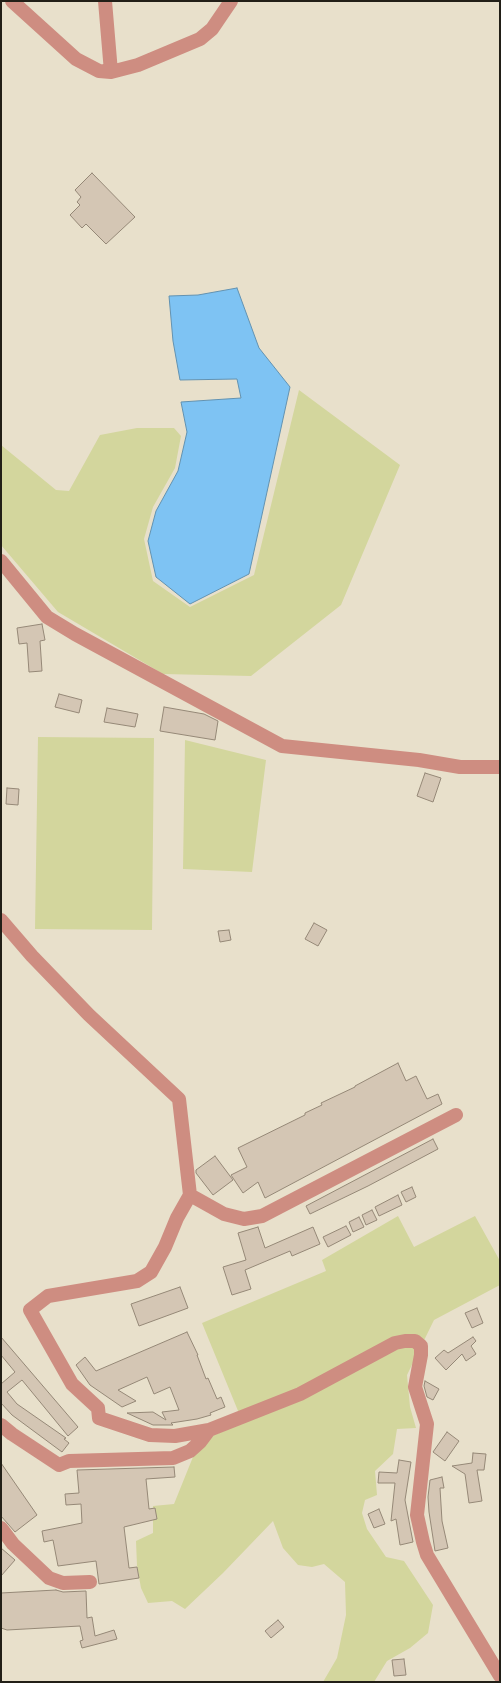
<!DOCTYPE html>
<style>
body{margin:0}
#map{position:relative;width:501px;height:1683px;overflow:hidden;background:#e8e0cb;font-family:"Zilla Slab",serif}
canvas{display:block}
.frame{position:absolute;inset:0;border:2px solid #221f17;pointer-events:none}
</style>
<div id="map">
<canvas width="501" height="1683"></canvas>
<div class="frame"></div>
</div>
<script>
const c = document.querySelector('canvas').getContext('2d');
c.lineJoin = 'round';
function paint(path, color) {
  c.fillStyle = color;
  c.fill(path, 'evenodd');
}
function poly(rows) {
  const path = new Path2D();
  for (const r of rows) {
    path.moveTo(r[0], r[1]);
    for (let i = 2; i < r.length; i += 2) path.lineTo(r[i], r[i + 1]);
  }
  return path;
}
function stroke(path, color, width, dash) {
  c.strokeStyle = color;
  c.lineWidth = width;
  c.lineCap = dash ? 'butt' : 'round';
  c.setLineDash(dash || []);
  c.stroke(path);
}
const green = poly([
 [299,390,400,465,341,605,251,676,163,674,58,612,1,545,1,445,56,490,69,491,100,435,137,428,174,428,181,436,175,468,153,507,144,539,153,581,190,607,254,575],
 [38,737,154,738,152,930,35,929],
 [185,740,266,760,252,872,183,869],
 [398,1216,414,1247,475,1216,500,1261,500,1285,434,1320,407,1375,410,1407,416,1428,397,1429,393,1454,375,1471,377,1495,365,1500,362,1513,367,1529,386,1557,404,1561,433,1605,428,1633,410,1648,387,1661,374,1682,323,1682,337,1658,346,1615,345,1582,324,1564,312,1567,298,1565,283,1548,273,1521,223,1573,185,1609,172,1601,148,1603,141,1588,137,1566,136,1541,153,1533,153,1506,174,1504,197,1447,212,1436,243,1423,202,1323,326,1271,322,1260]
]);
const water = poly([
 [237,288,259,348,290,387,249,574,190,604,156,577,148,541,156,511,178,471,187,432,181,402,241,398,237,379,180,380,173,341,169,296,198,295,237,288]
]);
const building = poly([
 [92,173,135,217,106,244,86,224,82,228,70,215,80,205,77,202,81,197,75,190,92,173],
 [42,624,45,640,40,641,42,671,29,672,27,643,19,644,17,628,42,624],
 [59,694,82,700,79,713,55,707,59,694],
 [164,707,204,714,218,721,215,740,160,731,164,707],
 [107,708,138,714,135,727,104,722,107,708],
 [425,773,441,778,433,802,417,796,425,773],
 [7,788,19,789,18,805,6,804,7,788],
 [314,923,327,930,318,946,305,939,314,923],
 [229,930,231,940,220,942,218,931,229,930],
 [398,1063,406,1081,416,1076,427,1099,438,1094,442,1104,265,1198,258,1182,243,1193,231,1175,247,1167,238,1148,305,1115,305,1113,322,1105,321,1103,355,1087,355,1086,398,1063],
 [433,1139,438,1149,368,1186,310,1214,306,1206,433,1139],
 [215,1156,233,1180,213,1195,196,1173,196,1170,215,1156],
 [412,1187,416,1197,406,1202,401,1192,412,1187],
 [398,1195,402,1205,379,1216,375,1207,398,1195],
 [372,1210,377,1220,366,1225,362,1215,372,1210],
 [359,1217,364,1227,353,1232,349,1222,359,1217],
 [346,1226,351,1235,328,1247,323,1237,346,1226],
 [258,1227,265,1248,313,1227,320,1244,292,1256,290,1251,245,1270,251,1289,232,1295,223,1267,246,1260,238,1233,258,1227],
 [180,1287,188,1308,139,1326,131,1304,180,1287],
 [477,1308,483,1323,472,1328,465,1313,477,1308],
 [187,1332,198,1355,197,1355,206,1379,208,1378,217,1399,221,1397,225,1407,210,1413,211,1415,197,1419,171,1423,173,1425,153,1425,127,1413,153,1412,166,1420,162,1412,179,1410,170,1387,154,1394,147,1377,118,1390,136,1401,122,1407,90,1385,76,1365,85,1357,96,1371,187,1332],
 [1,1337,78,1427,68,1436,22,1380,7,1392,17,1404,66,1438,64,1439,69,1443,62,1452,12,1415,1,1403,1,1384,15,1372,1,1355,1,1337],
 [473,1337,476,1341,471,1346,476,1354,466,1361,462,1354,446,1370,435,1358,444,1350,448,1353,473,1337],
 [425,1381,439,1389,433,1400,427,1397,424,1386,425,1381],
 [447,1432,459,1441,445,1461,433,1452,447,1432],
 [473,1453,486,1454,484,1470,477,1470,482,1501,469,1503,465,1474,452,1466,472,1463,473,1453],
 [399,1460,411,1462,405,1500,413,1542,400,1545,396,1519,391,1521,395,1483,378,1483,379,1472,397,1473,399,1460],
 [1,1463,37,1515,15,1532,1,1516,1,1463],
 [174,1467,175,1477,146,1479,149,1509,155,1508,157,1519,124,1527,129,1568,137,1567,139,1578,99,1584,96,1561,58,1566,53,1540,44,1542,42,1531,82,1523,81,1504,66,1505,65,1494,79,1493,77,1470,174,1467],
 [442,1477,444,1488,440,1488,442,1521,448,1548,435,1551,429,1512,428,1497,430,1480,442,1477],
 [379,1509,385,1524,374,1528,368,1514,379,1509],
 [1,1548,15,1560,1,1576,1,1548],
 [56,1590,63,1592,86,1591,87,1618,92,1617,95,1636,114,1630,117,1639,82,1648,80,1641,83,1640,80,1626,7,1630,1,1628,1,1593,56,1590],
 [278,1620,284,1627,271,1638,265,1631,278,1620],
 [404,1659,406,1675,394,1676,392,1660,404,1659]
]);
const minor = poly([
 [12,1,76,59,99,71,111,72,138,65,200,39,212,29,231,1],
 [105,1,111,72],
 [1,561,47,617,75,634,282,746,419,760,460,767,500,767],
 [1,920,32,956,89,1015,179,1099,190,1195,224,1214,244,1219,262,1216,456,1115],
 [190,1195,177,1218,165,1247,151,1272,137,1281,48,1296,30,1310,72,1384,98,1408,99,1418,150,1435,175,1436,209,1430,300,1394,395,1343,405,1341,415,1341,421,1346,421,1355,415,1387,427,1424,417,1515,423,1542,427,1555,500,1676],
 [1,1425,12,1434,59,1465,69,1461,173,1458,190,1451,200,1442,209,1430],
 [1,1528,13,1544,49,1578,63,1583,90,1582]
]);
paint(green, '#d3d69d');
paint(water, '#7ec3f3');
stroke(water, '#6292b1', 1);
paint(building, '#d4c6b4');
stroke(building, '#958877', 1);
stroke(minor, '#ce8d81', 14);
</script>
